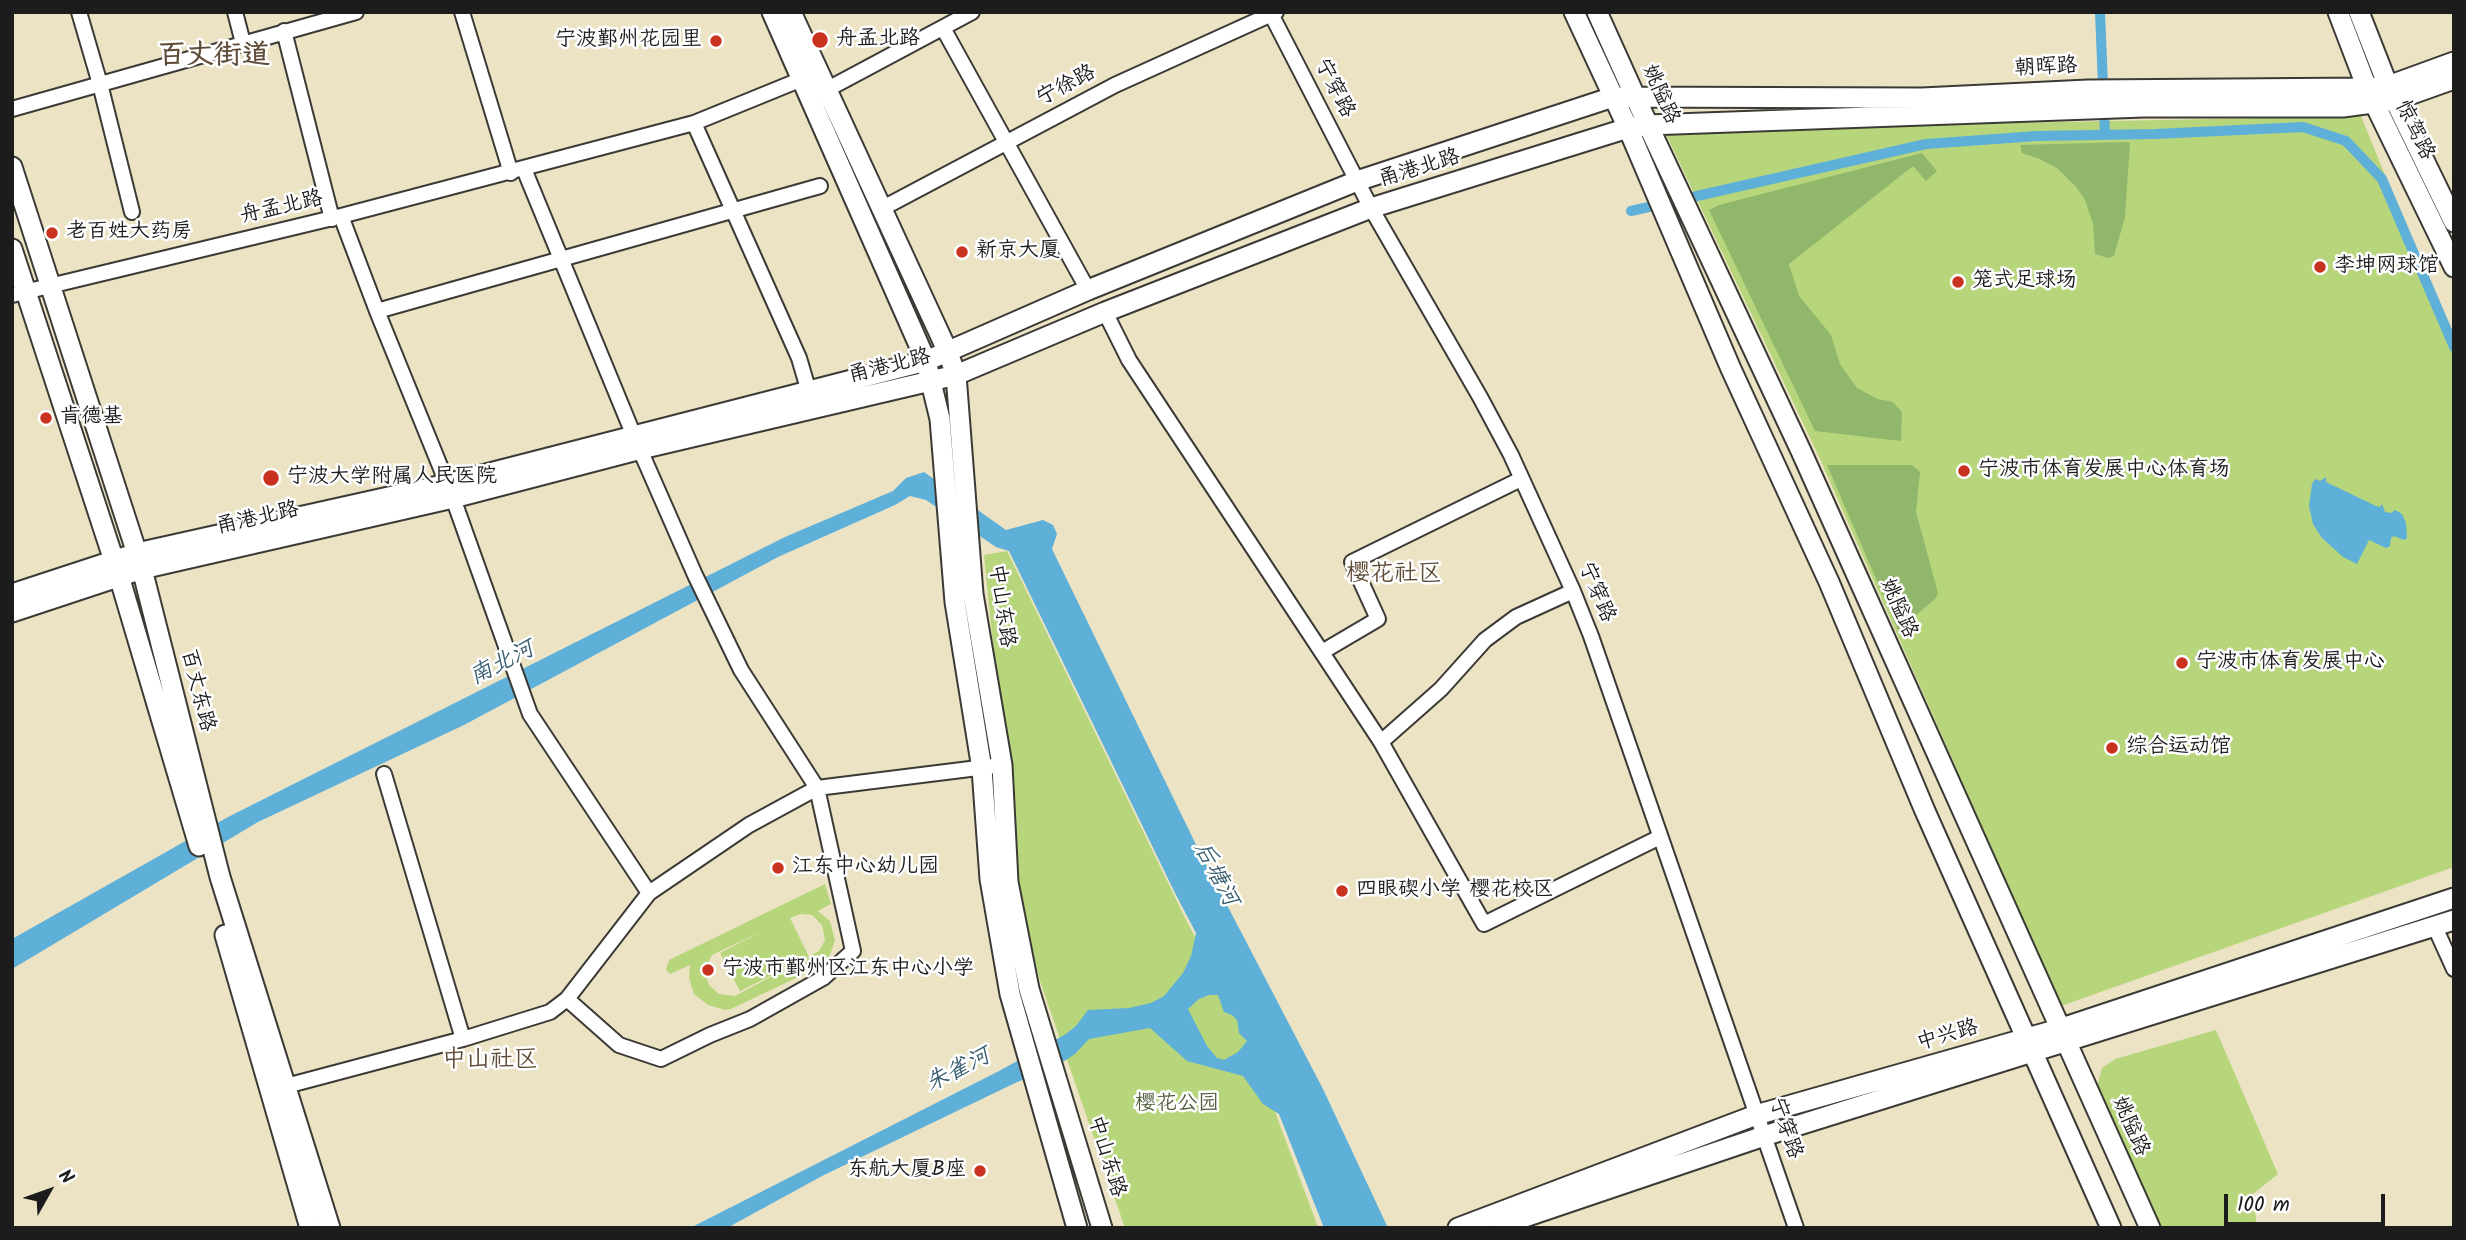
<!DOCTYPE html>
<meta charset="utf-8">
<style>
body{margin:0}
#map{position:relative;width:2466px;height:1240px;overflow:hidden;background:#ece3c5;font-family:Kalam,sans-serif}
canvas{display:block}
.frame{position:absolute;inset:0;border:14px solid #1c1c1c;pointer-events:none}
.north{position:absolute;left:14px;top:1156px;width:70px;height:70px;-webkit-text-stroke:5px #fff;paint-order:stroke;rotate:50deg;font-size:19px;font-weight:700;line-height:28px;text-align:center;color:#1c1c1c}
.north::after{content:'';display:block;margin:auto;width:24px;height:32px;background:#1c1c1c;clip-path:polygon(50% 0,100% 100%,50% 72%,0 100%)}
.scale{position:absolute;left:2224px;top:1194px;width:161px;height:32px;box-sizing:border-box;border:4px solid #1c1c1c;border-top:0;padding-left:9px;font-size:21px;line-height:24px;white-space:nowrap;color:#1c1c1c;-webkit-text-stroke:5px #fff;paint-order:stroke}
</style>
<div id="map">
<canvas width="2466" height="1240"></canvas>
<div class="frame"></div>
<div class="north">N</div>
<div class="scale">100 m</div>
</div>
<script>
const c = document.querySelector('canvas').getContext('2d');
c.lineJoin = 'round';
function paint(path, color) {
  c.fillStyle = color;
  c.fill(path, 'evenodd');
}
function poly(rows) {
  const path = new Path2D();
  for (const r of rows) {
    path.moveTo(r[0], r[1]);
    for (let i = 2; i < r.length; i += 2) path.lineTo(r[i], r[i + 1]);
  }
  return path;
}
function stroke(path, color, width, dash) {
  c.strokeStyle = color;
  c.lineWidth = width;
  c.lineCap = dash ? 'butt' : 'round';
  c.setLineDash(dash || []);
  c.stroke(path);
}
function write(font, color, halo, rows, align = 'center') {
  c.font = font + ' Kalam,"LXGW WenKai TC",sans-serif';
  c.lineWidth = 5;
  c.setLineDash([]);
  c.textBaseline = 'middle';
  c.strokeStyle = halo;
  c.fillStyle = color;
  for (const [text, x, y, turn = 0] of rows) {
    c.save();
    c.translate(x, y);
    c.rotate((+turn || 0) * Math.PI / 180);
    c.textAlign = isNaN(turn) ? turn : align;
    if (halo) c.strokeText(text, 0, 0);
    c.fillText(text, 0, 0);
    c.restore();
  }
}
const green = poly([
 [2361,116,2454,344,2454,867,2061,1006,1820,459,1664,130],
 [1007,551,1188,924,1240,1018,1318,1227,1125,1228,1040,981,1018,893,984,555],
 [825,884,831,904,818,911,830,921,835,940,830,955,819,967,731,1009,725,1010,708,1005,694,994,689,978,690,965,670,974,666,970,669,960],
 [800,914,812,915,822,925,825,940,819,951,735,996,719,994,709,985,704,971,712,955,763,931,720,953,740,991,809,957,790,918],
 [2216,1030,2278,1174,2253,1194,2257,1228,2160,1228,2097,1086,2102,1068,2115,1059]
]);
const forest = poly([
 [2126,142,2130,143,2125,217,2114,256,2108,258,2095,254,2093,224,2085,200,2077,188,2058,169,2040,159,2022,153,2020,145],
 [1922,153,1937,171,1926,181,1913,166,1789,264,1799,296,1831,335,1840,364,1857,388,1878,399,1893,402,1902,412,1901,441,1815,431,1709,210,1719,205],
 [1827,465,1912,465,1920,472,1916,512,1938,593,1935,599,1898,630]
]);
const water = poly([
 [924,472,1006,530,1043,520,1053,525,1057,534,1052,549,1204,861,1323,1089,1388,1228,1324,1228,1279,1114,1263,1104,1243,1076,1187,1061,1150,1028,1089,1039,1075,1054,1058,1065,1013,1084,822,1176,727,1228,690,1228,999,1071,1066,1034,1076,1026,1088,1010,1129,1008,1151,1003,1164,996,1183,973,1191,956,1196,933,1175,893,1009,551,996,547,926,500,910,496,895,505,778,557,464,725,258,822,12,969,12,939,228,817,785,537,893,491,906,478],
 [1209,995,1218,995,1224,1012,1232,1015,1237,1020,1239,1033,1247,1041,1238,1052,1224,1060,1217,1058,1207,1046,1188,1009,1199,999],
 [2326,477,2326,482,2376,506,2380,507,2382,504,2385,512,2391,513,2395,510,2402,514,2406,523,2407,538,2404,540,2394,536,2391,538,2390,546,2386,548,2369,540,2357,564,2343,557,2322,538,2313,524,2309,506,2312,484,2315,479,2320,481]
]);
const canal = poly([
 [2100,12,2105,135],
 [1631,211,1926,144,2037,136,2155,134,2303,127,2346,141,2382,179,2454,347]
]);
const minor = poly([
 [79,12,100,84,132,212],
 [235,12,243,43],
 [462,12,511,173],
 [1270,12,1371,208,1480,397,1511,455,1573,591,1591,636,1796,1228],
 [943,28,1088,290],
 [284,31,332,219],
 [826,90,972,12],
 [12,109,356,12],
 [694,123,799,358,809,392],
 [524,169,634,436,695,575,741,670,817,788,853,951,823,978,750,1019,710,1035,661,1059,619,1045,567,999],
 [881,209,1115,85,1276,12],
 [341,216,377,311,453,498,530,714,649,893],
 [12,295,341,216,694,123,802,79],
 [377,311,820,186],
 [1105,312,1129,360,1381,742,1441,689,1485,640,1516,617,1573,591],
 [1322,652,1378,619,1352,562,1521,479],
 [1381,742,1484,924,1660,837],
 [384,774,463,1039],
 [2434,925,2454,969],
 [286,1086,463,1039,550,1012,567,999,649,893,749,825,817,788,1002,765]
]);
const major = poly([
 [772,12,926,361,931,382,940,419,955,602,982,769,990,879,1010,994,1077,1228],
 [791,12,947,350,956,375,973,594,1002,765,1008,882,1029,989,1102,1228],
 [1574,12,1628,128,1731,369,1829,582,1925,811,2111,1228],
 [1597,12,1648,125,1801,451,2150,1228],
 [2338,12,2367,88,2454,267],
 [2359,12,2388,86,2454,222],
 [12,167,142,569,220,877,330,1228],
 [12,249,119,576,199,846],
 [12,594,137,553,447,484,926,361,1088,290,1357,181,1613,97,1922,98,2088,90,2367,88,2388,86,2454,62],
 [12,612,142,569,453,498,641,449,956,375,1105,312,1371,208,1628,128,1648,125,2144,107,2343,107,2395,100,2454,79],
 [225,935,310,1228],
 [1501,1225,1764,1136,2454,920],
 [1458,1228,1756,1115,2059,1029,2454,898]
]);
const markers = [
 [820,40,9,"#c8321e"],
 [716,41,7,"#c8321e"],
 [52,233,7,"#c8321e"],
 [962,252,7,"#c8321e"],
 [2320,267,7,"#c8321e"],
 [1958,282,7,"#c8321e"],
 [46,418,7,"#c8321e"],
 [1964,471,7,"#c8321e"],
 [271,478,9,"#c8321e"],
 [2182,663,7,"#c8321e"],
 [2112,748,7,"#c8321e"],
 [778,868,7,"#c8321e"],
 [1342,891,7,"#c8321e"],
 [708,970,7,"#c8321e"],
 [980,1171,7,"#c8321e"]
];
const poiNames = [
 ["舟孟北路",836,40],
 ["宁波鄞州花园里",702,41,"right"],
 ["老百姓大药房",66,233],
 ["新京大厦",976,252],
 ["李坤网球馆",2334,267],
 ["笼式足球场",1972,282],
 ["肯德基",60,418],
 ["宁波市体育发展中心体育场",1978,471],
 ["宁波大学附属人民医院",287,478],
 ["宁波市体育发展中心",2196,663],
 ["综合运动馆",2126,748],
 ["江东中心幼儿园",792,868],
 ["四眼碶小学 樱花校区",1356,891],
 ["宁波市鄞州区江东中心小学",722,970],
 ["东航大厦B座",966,1171,"right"]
];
const streetNames = [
 ["朝晖路",2046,69,-3],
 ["宁徐路",1067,87,-28],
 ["宁穿路",1333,89,63],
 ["姚隘路",1659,95,66],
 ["惊驾路",2413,131,64],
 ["甬港北路",1420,170,-17],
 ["舟孟北路",282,209,-13],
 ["甬港北路",890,368,-14],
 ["甬港北路",258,520,-13],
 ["宁穿路",1595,593,67],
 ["中山东路",1000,606,82],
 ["姚隘路",1897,609,66],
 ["百丈东路",196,691,76],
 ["中兴路",1948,1037,-16],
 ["姚隘路",2129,1127,66],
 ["宁穿路",1784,1129,71],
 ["中山东路",1105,1157,73]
];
const parkNames = [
 ["樱花公园",1177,1105]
];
const waterNames = [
 ["南北河",503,665,-27],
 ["后塘河",1214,875,62],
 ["朱雀河",959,1072,-27]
];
const quarterNames = [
 ["樱花社区",1394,576],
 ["中山社区",490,1062]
];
const districtNames = [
 ["百丈街道",214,58]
];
paint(green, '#b7d67c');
paint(forest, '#91b76c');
paint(water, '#5eb0d9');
stroke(canal, '#5eb0d9', 10);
stroke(minor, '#3b3a35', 18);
stroke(major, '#3b3a35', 23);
stroke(minor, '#fff', 14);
stroke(major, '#fff', 19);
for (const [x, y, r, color] of markers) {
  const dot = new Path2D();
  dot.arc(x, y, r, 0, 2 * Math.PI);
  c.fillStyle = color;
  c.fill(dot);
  stroke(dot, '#fff', 2.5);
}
write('21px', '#1c1c1c', '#fff', poiNames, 'left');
write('21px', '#1c1c1c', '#fff', streetNames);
write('21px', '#525d3e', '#fff', parkNames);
write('italic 23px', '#3a5f71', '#fff', waterNames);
write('24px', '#5f4c37', '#fff', quarterNames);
write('bold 28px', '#5f4c37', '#fff', districtNames);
</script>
